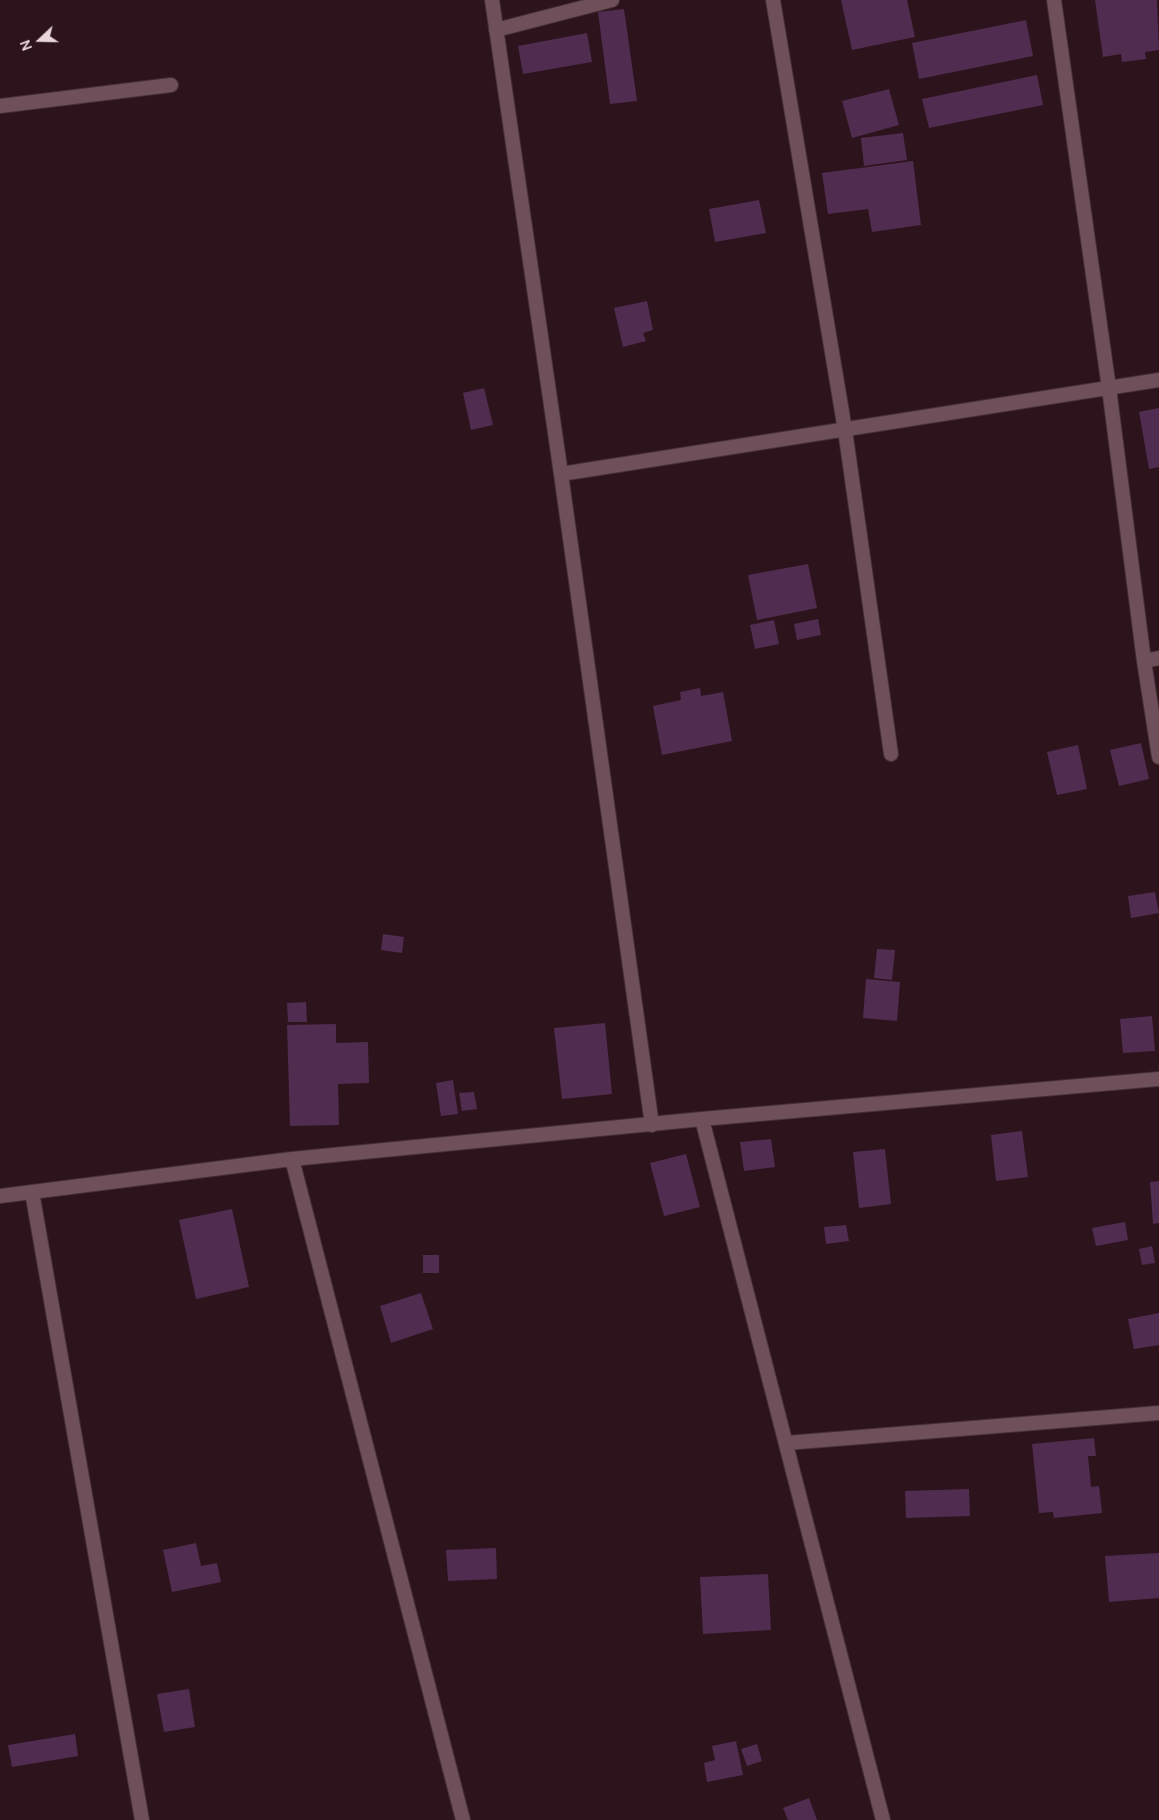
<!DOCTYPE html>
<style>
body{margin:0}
#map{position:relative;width:1159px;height:1820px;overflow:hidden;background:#2d131c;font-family:Manrope,sans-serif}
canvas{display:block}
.north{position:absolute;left:15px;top:15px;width:50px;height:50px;-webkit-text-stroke:4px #2d131c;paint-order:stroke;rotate:249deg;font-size:14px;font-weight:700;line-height:20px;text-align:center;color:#e9d6db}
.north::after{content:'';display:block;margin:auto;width:18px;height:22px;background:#e9d6db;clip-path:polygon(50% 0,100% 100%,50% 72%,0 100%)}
</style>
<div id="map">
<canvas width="1159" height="1820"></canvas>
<div class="north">N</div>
</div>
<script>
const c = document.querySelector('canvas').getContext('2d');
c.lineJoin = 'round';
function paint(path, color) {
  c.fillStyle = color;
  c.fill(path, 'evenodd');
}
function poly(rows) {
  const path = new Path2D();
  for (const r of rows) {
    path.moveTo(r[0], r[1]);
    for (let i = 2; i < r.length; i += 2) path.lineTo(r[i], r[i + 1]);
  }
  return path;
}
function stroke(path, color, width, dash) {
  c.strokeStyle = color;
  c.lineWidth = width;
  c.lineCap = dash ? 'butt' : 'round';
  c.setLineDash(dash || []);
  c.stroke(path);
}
const building = poly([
 [841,0,907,0,915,37,852,50],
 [1095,0,1157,0,1159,50,1145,52,1146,59,1122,62,1121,54,1103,57],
 [624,9,637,101,610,104,598,12],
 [1026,20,1033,56,919,79,912,43],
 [587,33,592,62,523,74,518,46],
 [1037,75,1043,105,929,128,922,99],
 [889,89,899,125,852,138,842,101],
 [903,133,907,160,864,166,861,138],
 [913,161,921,225,872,232,868,209,828,214,822,173],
 [759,200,766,233,715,242,709,209],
 [647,301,653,330,643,333,646,341,623,347,614,308],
 [484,388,493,425,471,430,463,393],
 [1159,408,1159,467,1149,469,1139,412],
 [808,564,817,608,757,620,748,575],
 [818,619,821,635,797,640,794,624],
 [774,620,779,644,755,649,750,625],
 [700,688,701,696,723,692,732,741,662,755,653,706,681,700,680,692],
 [1141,743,1149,779,1119,786,1110,750],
 [1078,745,1087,789,1057,795,1047,752],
 [1155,892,1159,913,1131,918,1128,896],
 [383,934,404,937,402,953,381,950],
 [877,949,895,950,892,980,874,978],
 [866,979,900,982,897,1021,863,1018],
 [306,1002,307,1022,288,1022,287,1003],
 [1152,1016,1155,1051,1123,1053,1120,1019],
 [605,1023,612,1094,562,1099,554,1028],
 [336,1024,336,1043,368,1042,369,1083,338,1084,339,1125,290,1126,287,1025],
 [453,1080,458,1114,441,1116,436,1083],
 [474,1092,477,1109,462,1111,459,1093],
 [1022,1131,1028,1177,996,1181,991,1135],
 [771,1139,775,1167,744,1171,740,1142],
 [885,1149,891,1204,859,1208,853,1152],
 [686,1154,700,1207,664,1216,650,1163],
 [1159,1181,1159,1223,1153,1224,1150,1182],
 [232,1209,249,1287,196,1299,179,1220],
 [1125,1222,1128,1240,1096,1246,1092,1228],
 [846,1225,849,1241,826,1244,824,1227],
 [1152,1246,1155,1263,1142,1265,1139,1249],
 [423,1255,439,1255,439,1273,423,1273],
 [421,1293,433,1329,391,1343,380,1306],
 [1159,1313,1159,1345,1134,1349,1128,1319],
 [1094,1438,1096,1456,1088,1456,1091,1487,1099,1486,1102,1513,1054,1518,1053,1512,1039,1513,1032,1444],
 [969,1489,970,1516,906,1518,905,1491],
 [196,1543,201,1566,217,1563,221,1582,172,1592,163,1550],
 [496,1548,497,1579,448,1581,446,1550],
 [1159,1553,1159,1598,1109,1602,1105,1556],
 [768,1574,771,1630,703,1634,700,1577],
 [189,1689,195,1727,164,1732,157,1694],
 [75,1734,78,1756,12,1767,8,1745],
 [736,1741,743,1775,707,1782,704,1763,715,1760,712,1746],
 [757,1744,762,1761,747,1766,741,1749],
 [809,1798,817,1820,788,1820,783,1808]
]);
const minor = poly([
 [492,0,561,474,652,1125],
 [773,0,845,430,891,754],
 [1054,0,1109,388,1144,661,1159,757],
 [496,30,612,0],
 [0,106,171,85],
 [561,474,1159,380],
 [1144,661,1159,658],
 [702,1119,883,1820],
 [292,1159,463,1820],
 [32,1192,142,1820],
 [0,1196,292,1159,702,1119,1159,1079],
 [786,1443,1159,1413]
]);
paint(building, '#502c51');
stroke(minor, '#433036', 16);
stroke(minor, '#6f4f59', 14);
</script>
